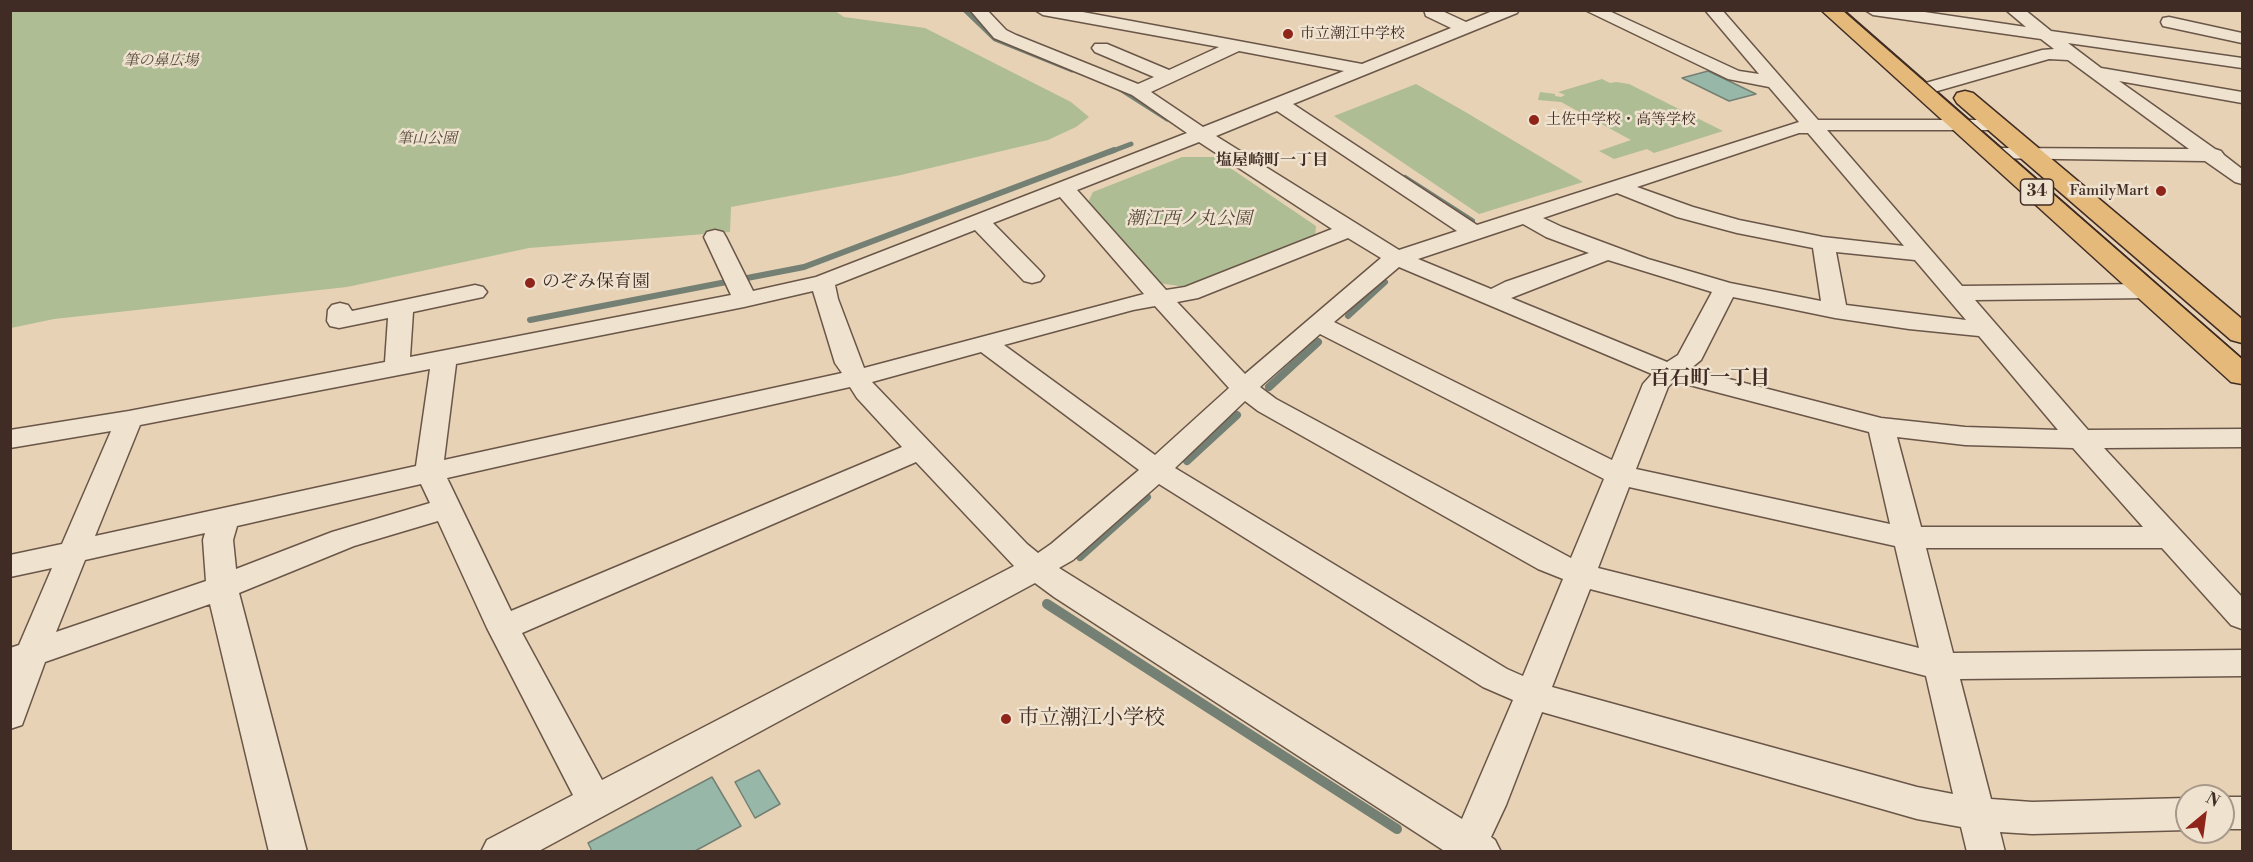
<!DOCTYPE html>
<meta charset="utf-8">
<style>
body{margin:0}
#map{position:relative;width:2253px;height:862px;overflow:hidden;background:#e7d2b5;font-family:"Libre Bodoni",serif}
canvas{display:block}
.frame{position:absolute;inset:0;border:12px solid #402c24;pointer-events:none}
.north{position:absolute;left:2175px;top:784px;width:60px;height:60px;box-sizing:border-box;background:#efe2cf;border:2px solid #a9998b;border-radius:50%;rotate:29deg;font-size:16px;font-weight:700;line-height:24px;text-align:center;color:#402c24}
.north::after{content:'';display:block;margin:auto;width:21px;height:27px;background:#8f2418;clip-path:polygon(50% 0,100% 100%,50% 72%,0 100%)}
</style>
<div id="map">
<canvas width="2253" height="862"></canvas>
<div class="frame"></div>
<div class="north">N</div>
</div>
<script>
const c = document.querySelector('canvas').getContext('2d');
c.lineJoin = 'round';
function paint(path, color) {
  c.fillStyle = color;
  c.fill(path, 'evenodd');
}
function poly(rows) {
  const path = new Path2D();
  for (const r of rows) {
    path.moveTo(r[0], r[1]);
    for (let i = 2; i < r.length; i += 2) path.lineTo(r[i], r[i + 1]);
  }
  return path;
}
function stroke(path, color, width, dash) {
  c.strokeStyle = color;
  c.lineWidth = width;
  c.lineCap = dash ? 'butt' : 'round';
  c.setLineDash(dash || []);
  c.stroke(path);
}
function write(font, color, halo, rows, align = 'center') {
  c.font = font + ' "Libre Bodoni","Noto Serif JP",serif';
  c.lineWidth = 5;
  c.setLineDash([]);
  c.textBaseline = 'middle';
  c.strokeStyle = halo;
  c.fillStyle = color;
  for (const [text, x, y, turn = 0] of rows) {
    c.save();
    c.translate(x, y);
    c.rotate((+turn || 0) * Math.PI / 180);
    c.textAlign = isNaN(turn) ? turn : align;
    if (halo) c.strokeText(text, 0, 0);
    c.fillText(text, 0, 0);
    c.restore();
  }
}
const green = poly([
 [10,11,835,11,844,17,925,28,1071,102,1089,117,1076,127,1048,140,901,175,731,207,730,232,529,248,347,287,54,319,11,328],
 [1602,79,1610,83,1616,82,1629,84,1723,131,1654,153,1647,149,1614,159,1599,151,1631,140,1561,102,1538,100,1540,92,1555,94,1555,96,1561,97,1565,95,1558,92],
 [1416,84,1462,110,1583,182,1479,214,1334,116],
 [1182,157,1214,157,1316,226,1315,237,1186,287,1158,283,1087,204,1093,192]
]);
const water = poly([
 [1708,71,1756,94,1729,101,1682,78,1708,71],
 [759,770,780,804,755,818,735,782,759,770],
 [712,777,741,826,695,851,592,851,588,843,712,777]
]);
const streamFar3 = poly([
 [965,10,995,39,1072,70],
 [1120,89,1167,119],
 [1110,152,1131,144]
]);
const streamFar2 = poly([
 [1405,178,1472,221],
 [1348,316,1385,282],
 [530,320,804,267,1114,150]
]);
const streamFar1 = poly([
 [1269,387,1318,342],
 [1187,461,1237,415],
 [1080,557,1147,497]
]);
const stream = poly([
 [1047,604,1397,829]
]);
const minor = poly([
 [970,10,987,10,1006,30,1016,35,1138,84,1154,77,1095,52,1092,48,1095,44,1107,44,1169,70,1219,47,1043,15,1035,10,1072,10,1362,64,1451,28,1426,16,1424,10,1440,10,1466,22,1495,10,1519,10,1517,13,1293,104,1477,225,1799,122,1769,87,1728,79,1585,10,1607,10,1739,71,1759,74,1705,10,1722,10,1818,120,2002,120,2005,124,2002,128,1995,130,1827,130,1962,286,2148,284,2156,286,2160,291,2156,296,2148,298,1975,300,2088,430,2242,429,2242,447,2104,448,2242,597,2242,629,2231,625,2162,548,1926,548,1953,653,2242,650,2242,676,1960,679,1991,799,2032,802,2187,798,2187,830,2032,834,2000,832,2005,852,1967,852,1961,827,1917,819,1542,712,1506,805,1491,837,1495,840,1501,852,1446,852,1054,597,1035,583,537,852,481,852,487,840,573,795,487,628,438,521,354,546,239,593,307,852,269,852,210,604,45,662,22,725,10,729,10,648,19,645,52,568,10,577,10,555,62,544,111,431,10,448,10,430,129,411,385,362,388,318,339,328,330,326,327,321,328,310,332,305,340,303,348,305,352,311,475,285,483,287,487,292,483,297,413,312,410,357,731,295,704,237,707,232,715,230,723,232,726,237,753,291,816,277,1187,133,1132,95,994,38,970,10],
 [1239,51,1344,71,1203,127,1151,92,1239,51],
 [1277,111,1457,231,1399,250,1216,136,1277,111],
 [1799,133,1808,133,1904,246,1823,237,1739,220,1693,207,1637,187,1799,133],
 [1199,142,1332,229,1185,287,1166,290,1077,190,1199,142],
 [1617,193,1677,217,1737,233,1813,248,1821,301,1730,283,1648,259,1562,227,1543,218,1617,193],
 [1060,197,1144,294,864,368,838,299,835,285,975,230,1024,281,1032,283,1040,281,1044,276,1040,271,993,223,1060,197],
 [1523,224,1546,237,1589,253,1505,282,1491,289,1418,259,1523,224],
 [1348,238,1381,258,1245,374,1177,302,1198,298,1348,238],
 [1836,252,1915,260,1966,320,1846,305,1836,252],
 [1608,260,1712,292,1678,355,1667,362,1511,298,1608,260],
 [1399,267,1652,374,1643,384,1612,460,1334,322,1399,267],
 [813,291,835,363,842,373,444,460,456,364,744,307,813,291],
 [1733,297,1835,318,1909,329,1979,336,2058,430,1965,427,1881,418,1690,369,1701,360,1733,297],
 [1155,306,1229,388,1155,455,1004,345,1133,310,1155,306],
 [1320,334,1604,479,1571,558,1276,399,1260,387,1320,334],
 [981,352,1139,470,1051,544,1038,553,1027,544,872,382,981,352],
 [430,369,416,466,95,536,140,425,430,369],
 [1674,381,1869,432,1890,524,1636,469,1668,387,1674,381],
 [850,387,857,398,902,447,511,611,447,478,850,387],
 [1245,401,1258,411,1538,569,1563,579,1523,676,1507,669,1175,468,1245,401],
 [1897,437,1965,445,2073,448,2143,527,1921,527,1897,437],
 [916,462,1014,566,602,780,522,633,916,462],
 [421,484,430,503,332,532,236,569,233,540,237,526,421,484],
 [1159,484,1483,687,1513,700,1462,819,1059,568,1073,560,1159,484],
 [1629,487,1895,546,1919,648,1598,568,1629,487],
 [205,533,203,540,206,581,56,632,85,560,205,533],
 [1590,589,1926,676,1953,794,1917,787,1552,687,1590,589],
 [1865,10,1911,10,2026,27,2006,10,2025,10,2051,31,2242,58,2242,68,2068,43,2101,68,2242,92,2242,103,2119,81,2215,149,2221,151,2224,155,2242,169,2242,184,2235,182,2205,161,1987,158,1984,154,1987,150,1994,148,2189,149,2068,60,2049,59,1927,94,1915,94,1912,90,1915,86,2042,50,2054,49,2041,39,1873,15,1865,10],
 [2169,17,2242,33,2242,43,2163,26,2161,22,2163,18,2169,17],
 [2223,797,2242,797,2242,829,2223,829,2223,797]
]);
const major = poly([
 [1821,10,1843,10,2242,359,2242,384,2231,382,1821,10],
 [1965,91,1973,93,2242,319,2242,343,2231,340,1957,103,1954,98,1957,93,1965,91]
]);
const tram = poly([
 [1843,10,2242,358]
]);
const markers = [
 [1288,34,6,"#8f2418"],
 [1534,120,6,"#8f2418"],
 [2161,191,6,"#8f2418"],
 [530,283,6,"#8f2418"],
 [1006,719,6,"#8f2418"]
];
const farPoinames = [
 ["市立潮江中学校",1300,34],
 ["土佐中学校・高等学校",1546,120],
 ["FamilyMart",2149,191,"right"]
];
const farParknames = [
 ["筆の鼻広場",161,61],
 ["筆山公園",427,139]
];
const farNeighbourhoodnames = [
 ["塩屋崎町一丁目",1272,161]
];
const shields = [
 [2037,192,33]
];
const shieldNames = [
 ["34",2037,192]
];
const parkNames = [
 ["潮江西ノ丸公園",1189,220]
];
const poiNames = [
 ["のぞみ保育園",542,283]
];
const neighbourhoodNames = [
 ["百石町一丁目",1710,379]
];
const nearPoinames = [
 ["市立潮江小学校",1018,719]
];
paint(green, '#aebd93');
paint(water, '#97b8a9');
stroke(water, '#748074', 1.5);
stroke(streamFar3, '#748074', 5);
stroke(streamFar2, '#748074', 6);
stroke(streamFar1, '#748074', 8);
stroke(stream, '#748074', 10);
stroke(minor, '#6a5648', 3);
stroke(major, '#402c24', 3);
paint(minor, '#efe2cf');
paint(major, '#e4b97a');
stroke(tram, '#402c24', 1.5);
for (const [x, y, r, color] of markers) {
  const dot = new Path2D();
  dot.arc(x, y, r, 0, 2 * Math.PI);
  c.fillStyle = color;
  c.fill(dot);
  stroke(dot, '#efe2cf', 2);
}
write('15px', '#402c24', '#efe2cf', farPoinames, 'left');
write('italic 15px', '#56493a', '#efe2cf', farParknames);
write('bold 16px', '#402c24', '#efe2cf', farNeighbourhoodnames);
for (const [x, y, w] of shields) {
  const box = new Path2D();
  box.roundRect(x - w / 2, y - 13, w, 26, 4.5);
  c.fillStyle = '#efe2cf';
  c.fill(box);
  stroke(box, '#402c24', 1.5);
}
write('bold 16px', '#402c24', null, shieldNames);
write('italic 18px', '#56493a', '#efe2cf', parkNames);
write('18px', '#402c24', '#efe2cf', poiNames, 'left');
write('bold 20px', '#402c24', '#efe2cf', neighbourhoodNames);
write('21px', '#402c24', '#efe2cf', nearPoinames, 'left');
</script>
